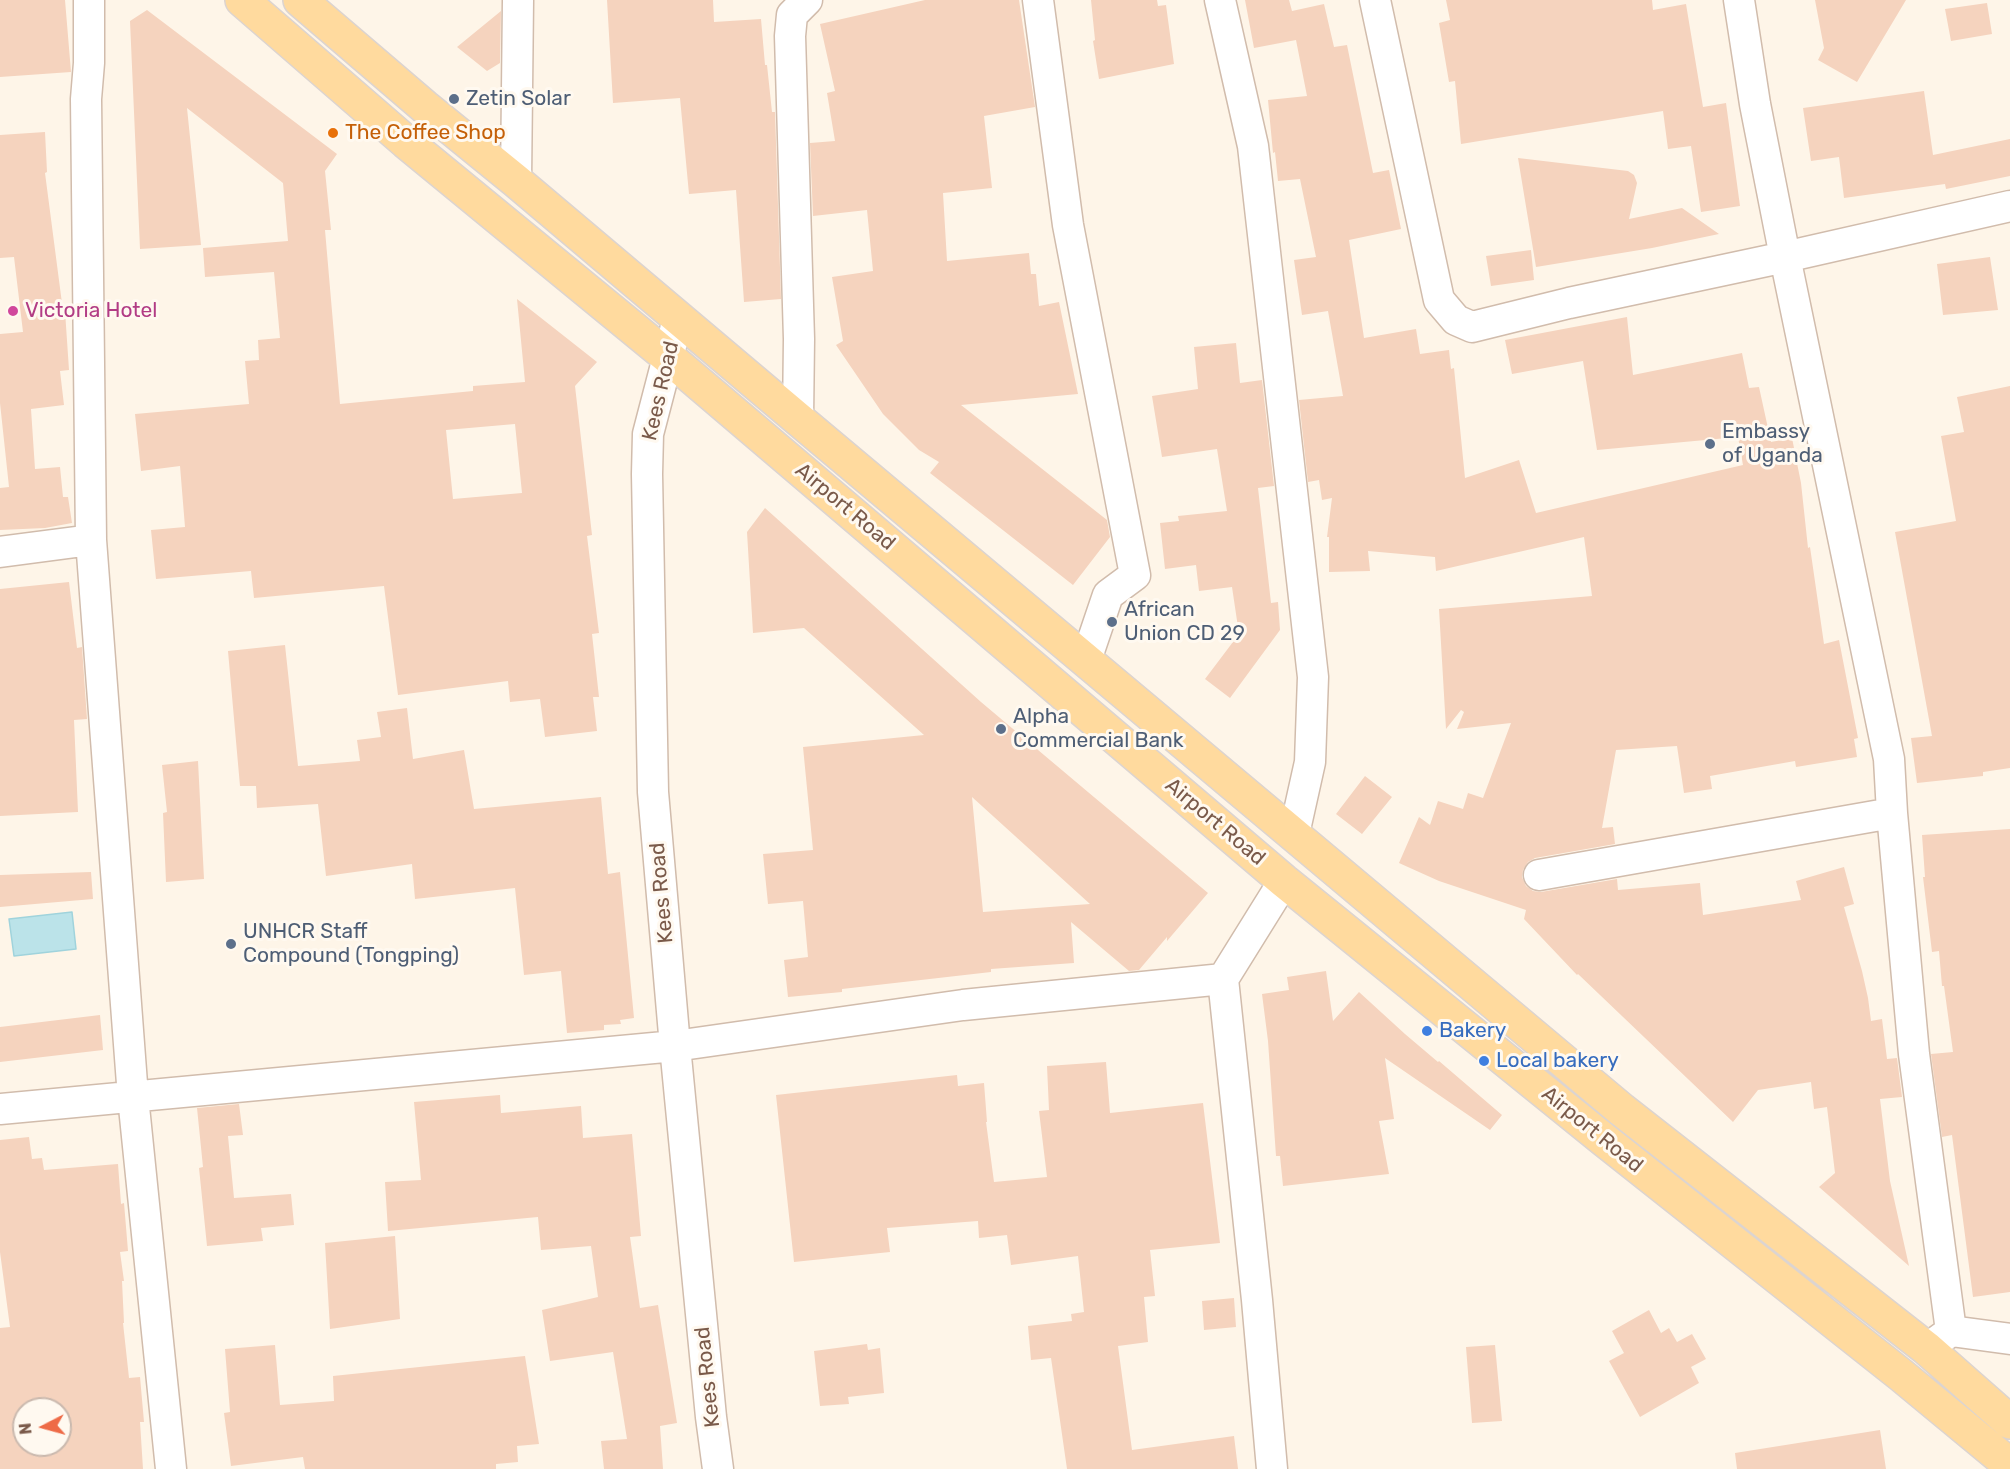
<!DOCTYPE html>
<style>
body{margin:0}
#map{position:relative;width:2010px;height:1469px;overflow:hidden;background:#fef5e8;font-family:Rubik,sans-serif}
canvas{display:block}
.north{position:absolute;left:12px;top:1397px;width:60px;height:60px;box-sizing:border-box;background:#fff9f0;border:2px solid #cab9ae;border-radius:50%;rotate:264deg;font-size:16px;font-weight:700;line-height:24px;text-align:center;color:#7a5a4a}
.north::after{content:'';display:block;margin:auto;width:21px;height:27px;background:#ee6b47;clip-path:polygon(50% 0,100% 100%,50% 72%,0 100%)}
</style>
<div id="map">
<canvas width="2010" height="1469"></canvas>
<div class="north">N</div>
</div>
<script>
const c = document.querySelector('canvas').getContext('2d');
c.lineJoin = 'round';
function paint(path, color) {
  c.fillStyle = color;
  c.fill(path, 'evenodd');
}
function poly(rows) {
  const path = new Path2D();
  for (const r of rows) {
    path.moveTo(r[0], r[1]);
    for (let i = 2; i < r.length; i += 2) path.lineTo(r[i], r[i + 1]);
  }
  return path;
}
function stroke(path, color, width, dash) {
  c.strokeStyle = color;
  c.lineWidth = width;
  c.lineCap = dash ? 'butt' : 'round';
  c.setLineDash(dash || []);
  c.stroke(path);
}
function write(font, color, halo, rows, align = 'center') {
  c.font = font + ' Rubik,sans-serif';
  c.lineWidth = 6;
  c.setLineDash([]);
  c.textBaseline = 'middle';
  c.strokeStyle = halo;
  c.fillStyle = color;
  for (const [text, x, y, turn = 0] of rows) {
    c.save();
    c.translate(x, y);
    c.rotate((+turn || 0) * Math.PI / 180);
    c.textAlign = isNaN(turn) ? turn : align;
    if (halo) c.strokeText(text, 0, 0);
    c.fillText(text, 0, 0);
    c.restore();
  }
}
const water = poly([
 [72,912,76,949,14,956,9,919,72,912]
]);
const building = poly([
 [0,0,65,0,71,72,0,77],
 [607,0,713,0,714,22,761,19,765,65,767,65,772,112,775,112,781,299,744,302,736,190,689,194,680,98,613,103],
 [925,0,1019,0,1035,107,984,116,992,188,943,193,947,261,1029,253,1031,274,1036,274,1039,306,1059,302,1078,394,961,405,1107,520,1110,537,1073,585,930,473,939,462,919,450,883,414,836,345,843,341,832,277,873,271,867,210,813,216,810,143,835,141,827,93,835,91,820,24],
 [1091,0,1157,0,1158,6,1166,5,1174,64,1099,79,1093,41,1095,40],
 [1245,0,1289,0,1292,11,1324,4,1334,47,1347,45,1373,173,1389,170,1401,229,1349,240,1364,338,1416,329,1420,354,1449,350,1451,369,1454,368,1465,478,1519,460,1536,513,1743,465,1738,437,1597,450,1583,361,1512,374,1505,340,1627,317,1633,375,1742,353,1749,388,1759,387,1771,442,1792,438,1801,483,1808,548,1810,547,1824,644,1839,640,1858,738,1854,739,1857,757,1796,767,1795,761,1710,776,1712,789,1684,793,1677,746,1616,750,1602,828,1613,827,1615,844,1535,858,1528,862,1523,870,1522,877,1526,886,1533,891,1541,892,1617,879,1618,890,1700,883,1703,915,1801,900,1796,881,1844,867,1854,904,1844,907,1862,971,1868,998,1871,1021,1882,1019,1887,1059,1897,1058,1902,1097,1880,1099,1890,1181,1909,1266,1819,1187,1835,1173,1827,1107,1814,1109,1811,1082,1758,1090,1733,1122,1578,974,1577,975,1524,919,1526,910,1439,881,1399,863,1419,817,1430,825,1438,801,1463,809,1468,793,1483,798,1511,723,1457,729,1464,712,1461,710,1446,729,1439,609,1592,596,1584,537,1436,571,1435,557,1368,551,1370,571,1329,572,1329,537,1327,537,1332,498,1322,500,1319,480,1308,482,1299,400,1343,396,1328,311,1302,315,1294,260,1316,257,1300,179,1278,181,1275,152,1273,153,1268,100,1307,96,1296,40,1254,48],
 [1446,0,1652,0,1653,10,1686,4,1703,107,1726,103,1740,206,1701,212,1691,146,1668,149,1663,111,1461,144,1455,81,1449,82,1439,23,1450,20],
 [1815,0,1906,0,1857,82,1818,60,1824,48],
 [1987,3,1992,34,1951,41,1945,9],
 [147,10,337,154,325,171,331,230,325,230,340,404,473,391,473,386,525,382,517,299,597,362,575,386,592,535,587,536,599,633,592,634,599,697,593,697,597,731,545,737,540,699,510,702,508,681,398,695,384,586,254,598,251,571,156,579,151,530,185,527,180,466,141,471,135,414,249,404,245,361,259,360,258,340,280,338,274,272,205,277,203,248,288,241,283,183,187,108,201,245,140,249,130,21],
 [515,424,522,493,453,499,446,430],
 [501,11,500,63,487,71,457,47],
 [1924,91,1933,155,2010,139,2010,176,1946,189,1945,184,1844,198,1839,157,1811,161,1803,108],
 [45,132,47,172,45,173,63,311,65,311,69,370,60,371,64,405,31,409,35,469,60,467,63,497,68,497,72,523,45,528,0,530,0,488,9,487,0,403,0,334,23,332,14,257,0,258,0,135],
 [1518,158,1628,171,1634,175,1637,183,1629,219,1682,208,1719,234,1652,248,1536,267],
 [1531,250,1534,280,1491,286,1486,256],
 [1990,257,1998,310,1943,315,1937,264],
 [1236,343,1240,383,1262,380,1274,486,1258,488,1271,603,1278,602,1280,630,1230,698,1205,679,1239,634,1232,587,1199,591,1196,565,1165,569,1160,523,1179,521,1178,516,1227,511,1217,449,1162,457,1152,396,1198,389,1194,347],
 [2010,386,2010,768,1983,772,1983,776,1917,783,1911,738,1932,736,1895,532,1956,521,1941,436,1964,432,1957,397],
 [765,508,981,702,1208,893,1167,941,1167,937,1139,970,1129,971,1071,922,1074,963,991,969,991,972,842,989,842,992,788,997,784,960,808,957,803,901,768,904,763,854,813,850,803,747,924,735,804,628,753,633,747,532],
 [972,797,1090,904,983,912],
 [69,582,77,648,82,647,87,719,74,720,78,812,0,816,0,589],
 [285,645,298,766,360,761,357,740,381,737,377,712,407,708,413,759,464,750,474,809,601,797,608,874,620,872,634,1018,620,1020,621,1024,604,1025,604,1030,567,1033,561,971,524,975,515,888,415,899,412,864,326,876,318,804,257,808,256,786,240,786,228,651],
 [198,761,204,879,166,882,163,813,167,812,162,765],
 [1365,776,1392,797,1362,834,1336,814],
 [2010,829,2010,1292,1973,1297,1952,1135,1942,1137,1931,1054,1953,1052,1944,986,1942,986,1939,951,1932,952,1923,877,1925,877,1922,835],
 [91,872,93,899,0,907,0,875],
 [1326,971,1333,1021,1359,992,1405,1034,1438,1062,1439,1061,1502,1115,1490,1130,1385,1058,1394,1119,1379,1121,1389,1174,1283,1186,1280,1156,1276,1156,1268,1041,1262,994,1289,990,1287,977],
 [100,1015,103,1050,0,1062,0,1027],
 [1106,1062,1110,1113,1203,1103,1220,1243,1150,1250,1155,1296,1144,1297,1148,1342,1118,1346,1132,1450,1234,1436,1238,1469,1067,1469,1051,1358,1031,1360,1028,1326,1072,1321,1071,1314,1084,1312,1078,1256,1011,1265,1007,1235,979,1238,978,1221,887,1228,890,1252,794,1262,776,1095,957,1075,958,1086,984,1083,987,1122,986,1122,994,1182,1047,1177,1039,1111,1049,1110,1047,1066],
 [500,1095,501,1113,581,1106,583,1138,632,1134,641,1236,630,1237,640,1308,658,1305,677,1423,660,1426,663,1469,604,1469,601,1441,627,1439,613,1352,550,1361,542,1310,598,1297,591,1246,541,1250,538,1217,388,1231,385,1182,421,1180,414,1102],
 [239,1104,243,1135,228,1136,234,1198,291,1194,294,1225,261,1228,263,1241,207,1246,199,1168,203,1167,197,1108],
 [29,1137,32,1159,42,1158,44,1170,118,1164,121,1204,124,1203,128,1251,120,1252,124,1281,122,1281,124,1323,123,1323,129,1378,140,1377,144,1422,140,1422,143,1469,0,1469,0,1328,10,1327,0,1252,0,1140],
 [24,1409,60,1409,60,1445,24,1445],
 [395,1236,400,1319,330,1329,325,1243],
 [1234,1298,1236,1327,1204,1330,1202,1301],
 [1649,1310,1661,1333,1669,1328,1677,1342,1692,1334,1706,1359,1691,1367,1699,1383,1640,1417,1609,1361,1624,1353,1612,1331],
 [867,1344,868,1350,880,1348,884,1393,848,1397,849,1404,820,1406,814,1351],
 [275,1345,280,1405,334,1401,333,1376,525,1356,539,1444,517,1446,518,1462,496,1464,496,1469,305,1469,303,1457,231,1466,224,1413,230,1412,225,1349],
 [1495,1345,1502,1421,1472,1423,1466,1347],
 [1880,1430,1886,1469,1737,1469,1735,1453]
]);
const minor = poly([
 [89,0,89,63,86,99,91,540,133,1097,171,1469],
 [1038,0,1068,225,1135,575,1108,595,1086,660],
 [1220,0,1253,146,1313,677,1310,762,1294,834],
 [1375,0,1439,300,1456,320,1472,327,1569,303,1785,257,2010,206],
 [1739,0,1755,104,1785,257,1889,759,1892,813,1914,1054,1951,1331],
 [516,181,518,0],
 [678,319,648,434,647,474,653,792,675,1046,711,1417,718,1469],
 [798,419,799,339,790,36,792,15,807,0],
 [0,552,91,540],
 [1539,875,1892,813],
 [0,1109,675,1046,963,1005,1223,979],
 [1936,1342,1951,1331,2010,1339],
 [1272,1469,1257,1300,1223,979,1284,881]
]);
const primary = poly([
 [242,0,406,142,668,357,1284,881,1603,1139,1901,1375,2010,1465],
 [300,0,425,107,516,181,798,419,1622,1110,1926,1348,2010,1422]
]);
const markers = [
 [454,99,6,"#5c6f8a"],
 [333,133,6,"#e8710a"],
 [13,311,6,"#d1479c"],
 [1710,444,6,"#5c6f8a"],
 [1112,622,6,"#5c6f8a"],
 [1001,729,6,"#5c6f8a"],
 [231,944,6,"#5c6f8a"],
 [1427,1031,6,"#3f7fe0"],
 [1484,1061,6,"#3f7fe0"]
];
const serviceNames = [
 ["Zetin Solar",466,99],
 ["Embassy",1722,432],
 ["of Uganda",1722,456],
 ["African",1124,610],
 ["Union CD 29",1124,634],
 ["Alpha",1013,717],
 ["Commercial Bank",1013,741],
 ["UNHCR Staff",243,932],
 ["Compound (Tongping)",243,956]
];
const foodNames = [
 ["The Coffee Shop",345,133]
];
const hotelNames = [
 ["Victoria Hotel",25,311]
];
const streetNames = [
 ["Kees Road",661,391,-77],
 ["Airport Road",845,507,40],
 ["Airport Road",1215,822,40],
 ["Kees Road",662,893,-95],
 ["Airport Road",1592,1130,39],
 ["Kees Road",708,1377,-96]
];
const shopNames = [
 ["Bakery",1439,1031],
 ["Local bakery",1496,1061]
];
paint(water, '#bbe3e9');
stroke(water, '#a0d3dc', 1.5);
paint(building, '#f5d3be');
stroke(minor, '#d1bcac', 33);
stroke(primary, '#dcd4d0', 36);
stroke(minor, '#fff', 30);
stroke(primary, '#ffda9e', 33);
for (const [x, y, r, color] of markers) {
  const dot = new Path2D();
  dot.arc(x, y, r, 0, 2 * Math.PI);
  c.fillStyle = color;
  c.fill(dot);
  stroke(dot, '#fff9f0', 2);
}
write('21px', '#4e5e75', '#fff9f0', serviceNames, 'left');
write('21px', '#c56008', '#fff9f0', foodNames, 'left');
write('21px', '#b23c85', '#fff9f0', hotelNames, 'left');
write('21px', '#7a5a4a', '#fff9f0', streetNames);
write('21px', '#366cbe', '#fff9f0', shopNames, 'left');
</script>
